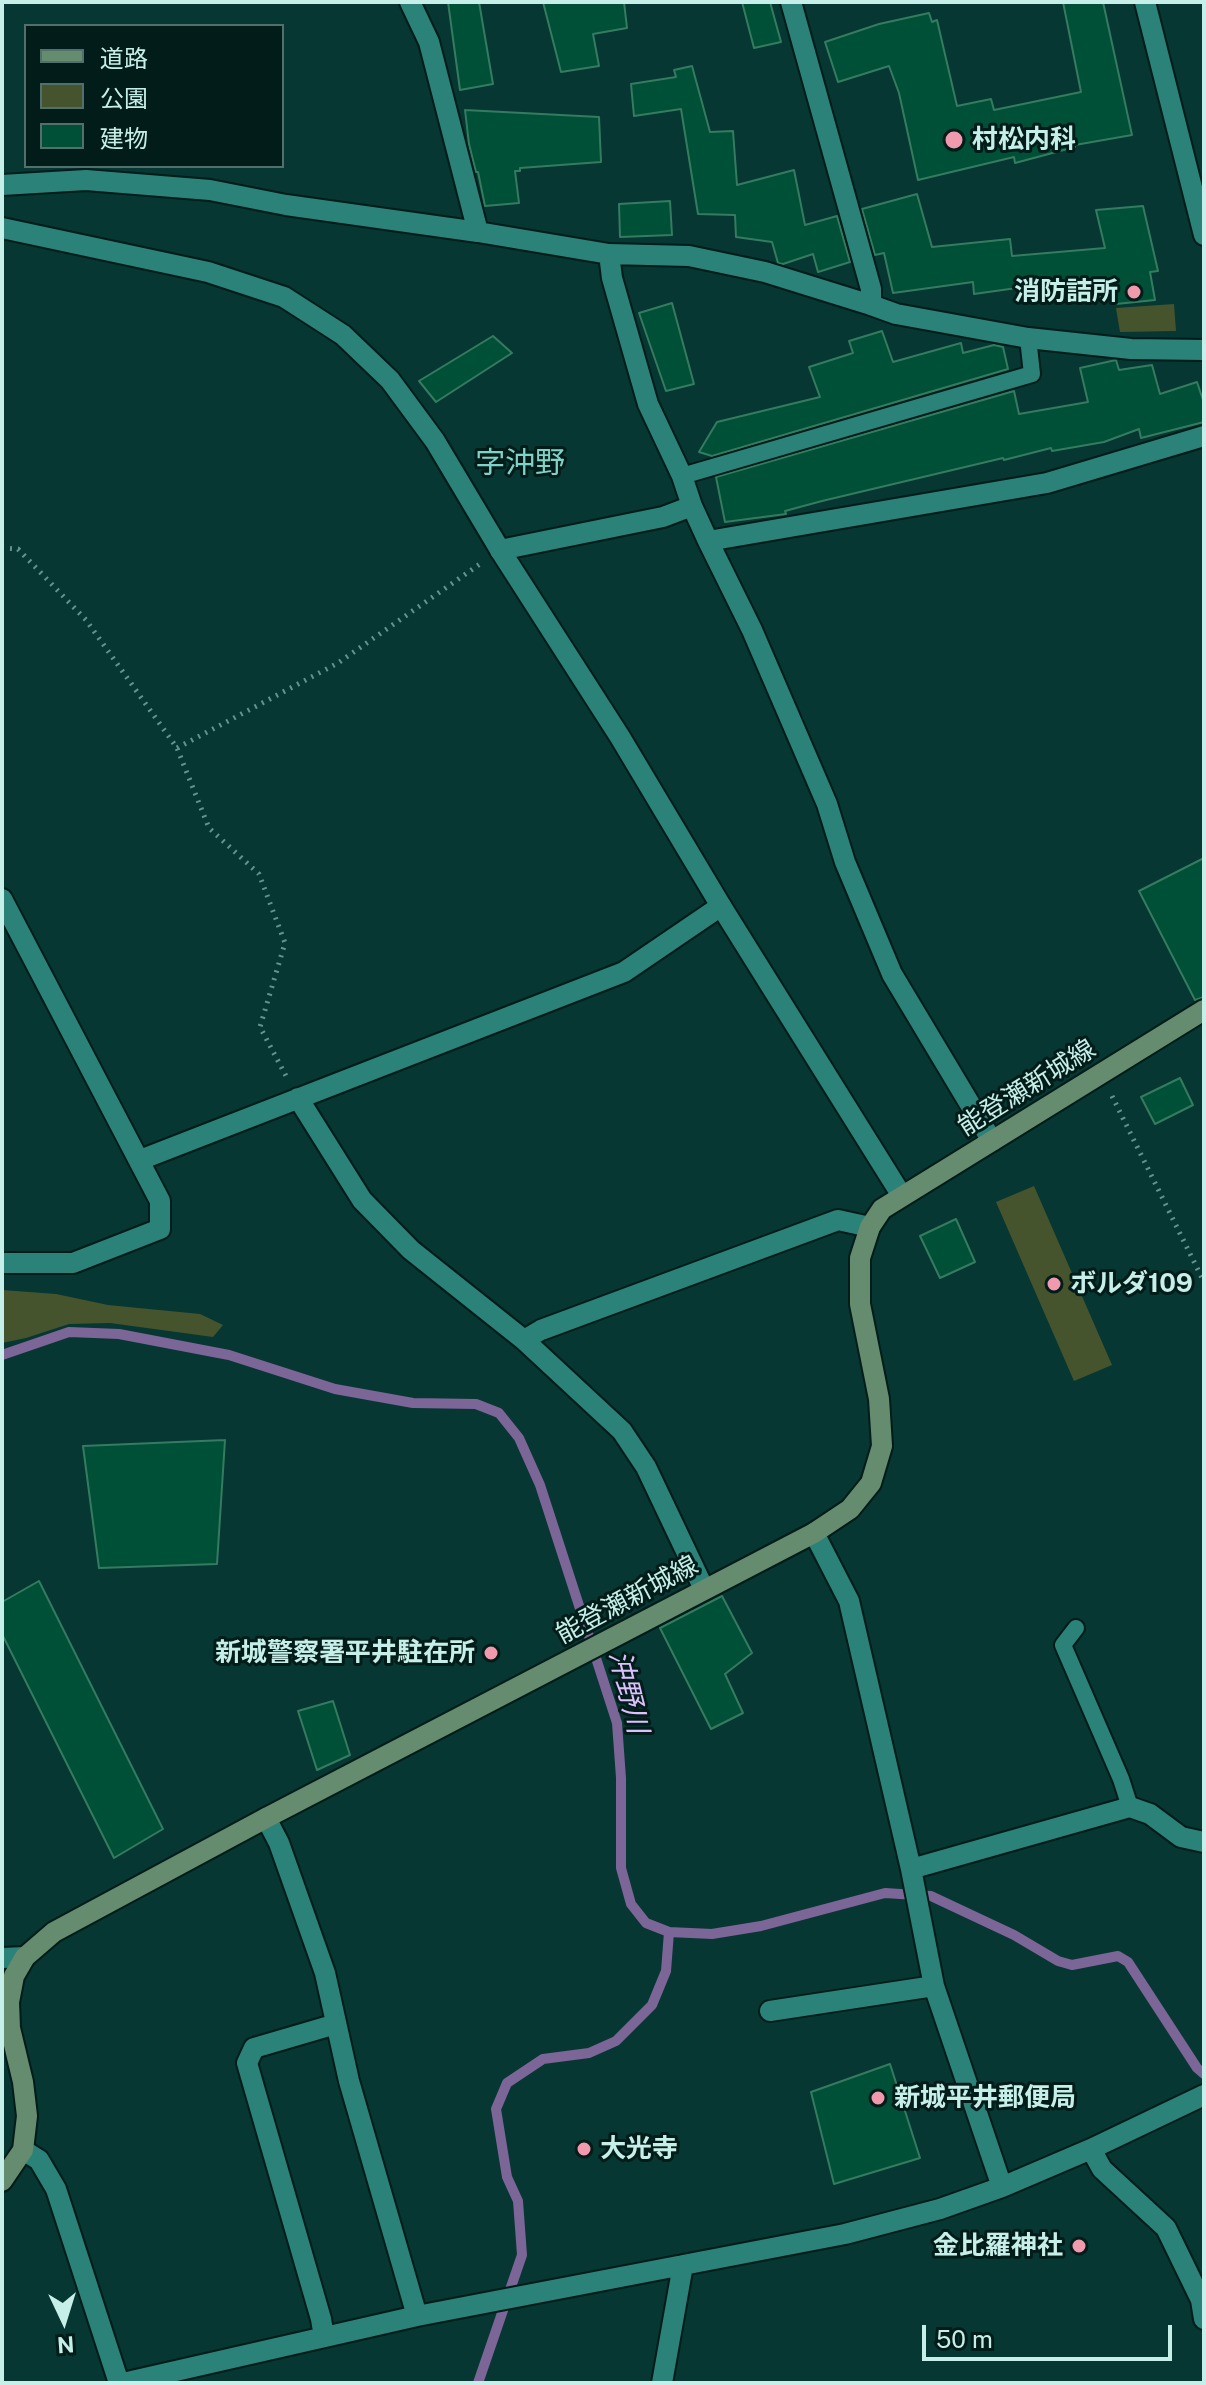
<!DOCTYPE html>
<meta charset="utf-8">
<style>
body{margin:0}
#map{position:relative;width:1206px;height:2385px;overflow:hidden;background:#063732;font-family:"Public Sans","Noto Sans JP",sans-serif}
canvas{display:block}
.frame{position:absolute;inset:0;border:4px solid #c7efe9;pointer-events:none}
.legend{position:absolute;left:24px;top:24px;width:260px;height:144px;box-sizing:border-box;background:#021c19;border:2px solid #51706c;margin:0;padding:10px 14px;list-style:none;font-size:24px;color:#c7efe9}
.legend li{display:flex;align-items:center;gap:16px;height:40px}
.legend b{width:40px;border:2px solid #51706c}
.north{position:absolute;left:24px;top:2281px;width:80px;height:80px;-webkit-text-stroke:6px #021c19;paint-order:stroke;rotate:176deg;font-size:22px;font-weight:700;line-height:32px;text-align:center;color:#c7efe9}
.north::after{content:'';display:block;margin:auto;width:28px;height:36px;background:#c7efe9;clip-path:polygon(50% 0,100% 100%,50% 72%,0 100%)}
.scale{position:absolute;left:922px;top:2325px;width:250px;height:36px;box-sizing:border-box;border:4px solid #c7efe9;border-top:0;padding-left:10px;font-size:24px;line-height:28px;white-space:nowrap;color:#c7efe9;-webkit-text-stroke:6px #021c19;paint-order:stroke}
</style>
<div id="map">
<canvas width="1206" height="2385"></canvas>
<div class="frame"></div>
<ul class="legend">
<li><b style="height:10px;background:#658c6e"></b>道路</li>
<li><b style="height:22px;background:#46542e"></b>公園</li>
<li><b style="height:22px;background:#004f37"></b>建物</li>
</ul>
<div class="north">N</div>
<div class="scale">50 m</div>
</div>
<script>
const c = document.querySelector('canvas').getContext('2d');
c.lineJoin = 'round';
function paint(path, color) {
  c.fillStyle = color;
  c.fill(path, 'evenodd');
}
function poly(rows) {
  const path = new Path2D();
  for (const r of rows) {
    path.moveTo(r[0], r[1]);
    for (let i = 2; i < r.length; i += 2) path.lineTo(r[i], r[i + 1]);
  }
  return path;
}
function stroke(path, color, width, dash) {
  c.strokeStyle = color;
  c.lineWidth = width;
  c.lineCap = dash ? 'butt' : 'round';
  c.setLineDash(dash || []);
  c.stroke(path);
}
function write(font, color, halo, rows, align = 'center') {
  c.font = font + ' "Public Sans","Noto Sans JP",sans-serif';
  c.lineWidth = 6;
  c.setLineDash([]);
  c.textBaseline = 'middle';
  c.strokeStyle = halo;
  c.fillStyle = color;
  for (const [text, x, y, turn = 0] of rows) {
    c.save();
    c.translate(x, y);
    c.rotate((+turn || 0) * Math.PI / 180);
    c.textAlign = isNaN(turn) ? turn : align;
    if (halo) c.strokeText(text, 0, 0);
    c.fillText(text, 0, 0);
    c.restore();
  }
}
const green = poly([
 [1174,304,1176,331,1120,332,1116,308],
 [1034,1186,1112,1365,1074,1381,996,1202],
 [2,1290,56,1294,108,1305,200,1314,223,1325,213,1337,110,1323,69,1324,26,1338,2,1343]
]);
const stream = poly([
 [2,1355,69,1332,119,1334,229,1355,335,1389,413,1403,476,1404,499,1413,519,1438,540,1485,617,1723,621,1778,621,1868,631,1904,646,1923,669,1932,712,1934,761,1926,885,1893,931,1896,1014,1935,1058,1961,1072,1965,1118,1956,1128,1962,1197,2068,1204,2074],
 [478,2383,522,2255,518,2201,507,2177,496,2109,507,2083,543,2059,589,2053,616,2041,652,2005,666,1971,669,1932]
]);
const building = poly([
 [448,2,479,2,493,84,460,90,448,2],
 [543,2,624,2,627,28,593,34,599,66,561,72,543,2],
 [742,2,770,2,781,42,754,48,742,2],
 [1063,2,1103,2,1132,135,1075,145,1075,147,1015,163,1014,157,918,180,899,93,889,66,838,82,825,42,879,24,929,13,932,22,937,20,957,106,991,99,994,110,1081,92,1063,2],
 [692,66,710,132,733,131,737,185,794,170,805,225,837,216,850,262,818,272,813,254,783,264,778,263,772,242,736,237,735,215,698,214,681,109,634,116,631,84,676,77,674,70,692,66],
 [465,110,599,117,601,162,520,168,520,171,515,171,519,203,485,206,478,172,476,172,469,144,465,110],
 [917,194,932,247,1010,239,1012,256,1105,248,1096,210,1143,206,1158,271,1150,272,1155,300,1116,304,1115,296,1039,301,1038,285,974,294,973,282,893,293,884,253,875,255,862,209,917,194],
 [670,201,672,235,620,237,619,204,670,201],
 [672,303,694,384,666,391,639,313,672,303],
 [882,331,893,362,961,343,963,353,994,345,1003,347,1008,369,712,456,699,452,717,422,820,397,809,367,853,353,849,341,882,331],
 [493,336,512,353,436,402,419,381,493,336],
 [1116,360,1119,370,1152,365,1160,394,1197,382,1204,403,1204,422,1141,438,1139,429,1104,442,1052,451,1051,448,1004,460,1003,458,822,501,785,511,786,514,725,522,716,477,1014,391,1019,414,1088,402,1080,368,1116,360],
 [1204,858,1204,997,1195,1000,1139,891,1204,858],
 [1180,1078,1193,1105,1155,1124,1141,1097,1180,1078],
 [956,1219,975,1262,940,1278,920,1236,956,1219],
 [225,1440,217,1564,99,1568,83,1446,225,1440],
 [39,1581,163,1829,114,1858,2,1634,2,1602,39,1581],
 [722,1596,752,1653,725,1674,743,1713,711,1729,660,1628,722,1596],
 [333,1701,350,1755,317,1770,298,1711,333,1701],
 [890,2064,920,2158,834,2184,811,2092,890,2064]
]);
const path = poly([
 [2,548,18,549,86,620,177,748,209,828,259,874,285,943,260,1027,286,1076],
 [177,748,338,663,480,564],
 [1112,1096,1204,1282]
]);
const service = poly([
 [682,476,1032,374,1028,338],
 [1076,1628,1063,1645,1121,1779,1130,1807]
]);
const minor = poly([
 [410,2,429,42,478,232],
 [791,2,871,289,871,305,896,314,1028,338,1131,349,1204,350],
 [2,185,86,180,210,190,286,205,478,232,609,254,689,256,765,272,871,305],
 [609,254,612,278,648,404,682,476,692,506],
 [708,541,752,630,827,804,845,862,892,974,992,1141],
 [500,550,663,517,692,506,708,541,1047,483,1204,436],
 [2,899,160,1201,160,1229,73,1263,2,1263],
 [298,1098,362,1200,411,1250,524,1340,622,1431,646,1467,704,1589],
 [140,1160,624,972,721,906],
 [524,1340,541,1330,838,1220,870,1227],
 [814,1533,849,1601,911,1869,934,1986,1002,2187],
 [266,1818,279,1843,325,1973,349,2081,417,2316],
 [911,1869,1130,1807,1150,1814,1181,1837,1204,1842],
 [2,1958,25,1957],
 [770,2011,934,1986],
 [1091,2149,1102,2169,1166,2228,1201,2300,1204,2319],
 [324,2337,321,2319,247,2063,254,2048,336,2024],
 [123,2383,417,2316,845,2234,940,2209,1002,2187,1091,2149,1204,2095],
 [662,2383,683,2265]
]);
const tertiary = poly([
 [1145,2,1204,235],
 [2,228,208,272,284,297,343,335,390,380,435,441,500,550,620,737,721,906,902,1196],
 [23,2150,39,2160,56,2189,119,2383]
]);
const secondary = poly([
 [2,2181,23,2150,27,2116,23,2082,10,2028,9,2002,14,1976,25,1957,54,1932,266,1818,814,1533,850,1509,871,1483,882,1446,879,1399,860,1304,860,1258,870,1227,882,1209,1204,1010]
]);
const markers = [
 [954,140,10,"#f29aad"],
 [1134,292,8,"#f29aad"],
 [1054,1284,8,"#f29aad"],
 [491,1653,8,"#f29aad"],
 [878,2098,8,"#f29aad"],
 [584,2149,8,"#f29aad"],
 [1079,2246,8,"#f29aad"]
];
const poiNames = [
 ["村松内科",972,140],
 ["消防詰所",1118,292,"right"],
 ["ボルダ109",1070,1284],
 ["新城警察署平井駐在所",475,1653,"right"],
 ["新城平井郵便局",894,2098],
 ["大光寺",600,2149],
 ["金比羅神社",1063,2246,"right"]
];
const streetNames = [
 ["能登瀬新城線",1027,1088,-32],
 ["能登瀬新城線",627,1600,-28]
];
const waterNames = [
 ["沖野川",628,1692,76]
];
const quarterNames = [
 ["字沖野",520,464]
];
paint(green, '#46542e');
stroke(stream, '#7c6597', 10);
paint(building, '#004f37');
stroke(building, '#357b60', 2);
stroke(service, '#021c19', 20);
stroke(minor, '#021c19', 24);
stroke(tertiary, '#021c19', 24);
stroke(secondary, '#021c19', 24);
stroke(path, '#65928c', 5, [2, 6]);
stroke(service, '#2b8279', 16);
stroke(minor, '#2b8279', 20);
stroke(tertiary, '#2b8279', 20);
stroke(secondary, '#658c6e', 20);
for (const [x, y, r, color] of markers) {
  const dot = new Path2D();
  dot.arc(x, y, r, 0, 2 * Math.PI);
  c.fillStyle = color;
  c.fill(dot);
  stroke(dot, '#021c19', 3);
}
write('bold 26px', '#c7efe9', '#021c19', poiNames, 'left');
write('26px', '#c7efe9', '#021c19', streetNames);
write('italic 28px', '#ddc1fe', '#021c19', waterNames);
write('30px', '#7fd2c7', '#021c19', quarterNames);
</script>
